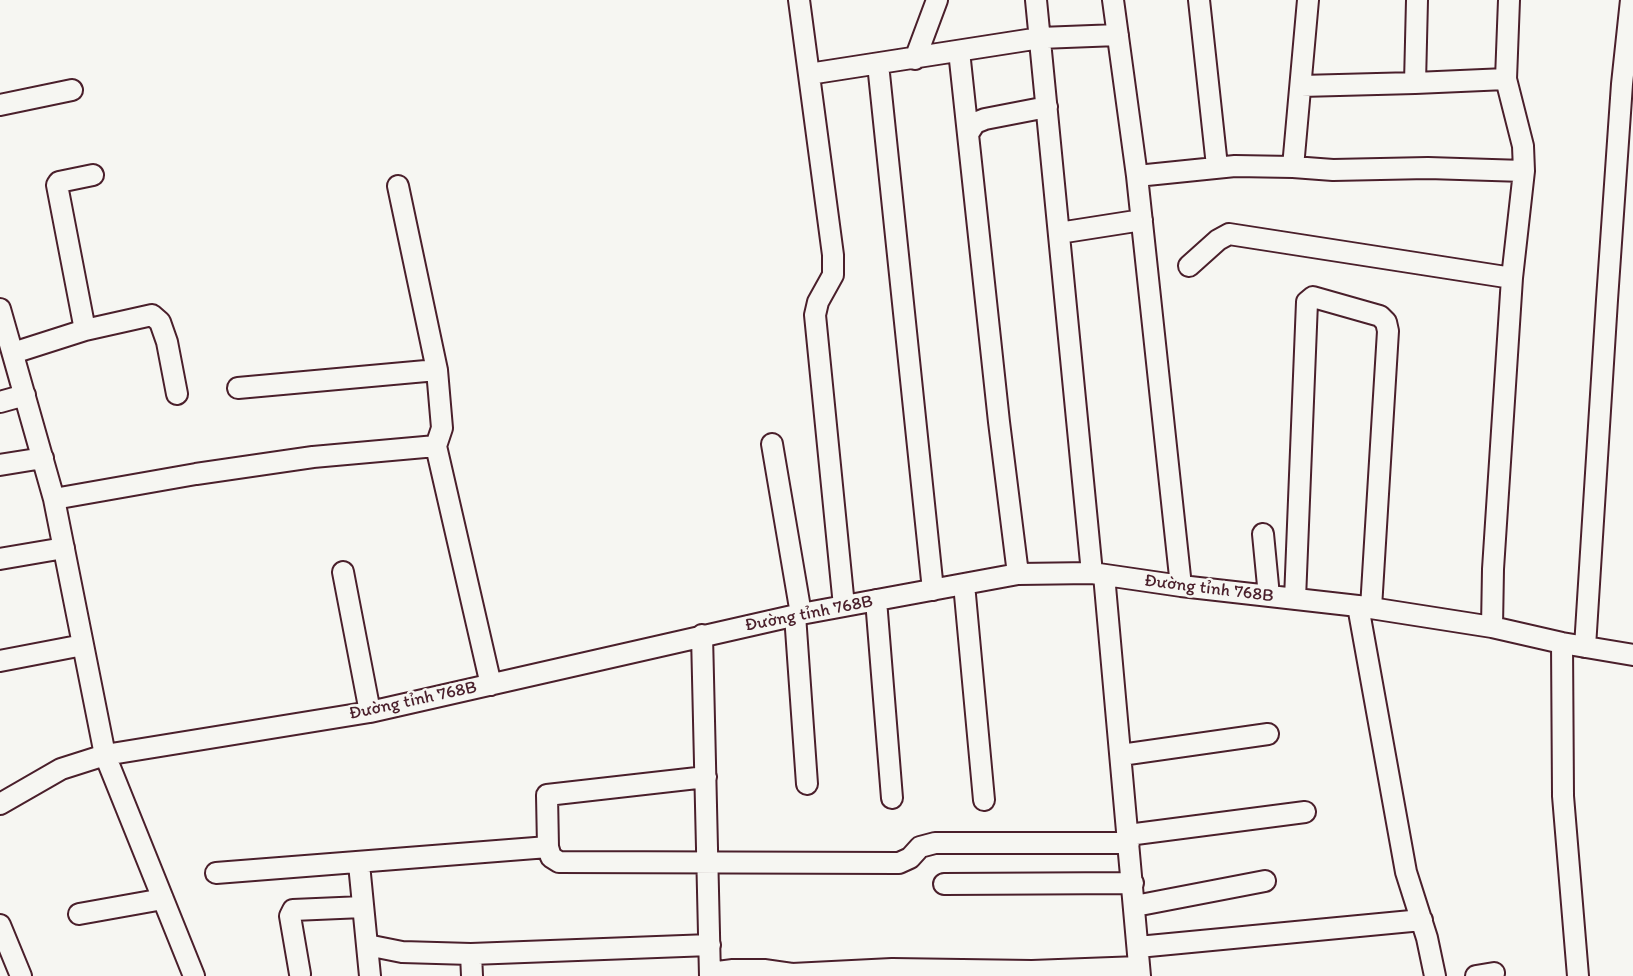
<!DOCTYPE html>
<meta charset="utf-8">
<style>
body{margin:0}
canvas{display:block;background:#f6f6f2}
</style>
<canvas width="1633" height="976"></canvas>
<script>
const c = document.querySelector('canvas').getContext('2d');
c.lineJoin = 'round';
function poly(rows) {
  const path = new Path2D();
  for (const r of rows) {
    path.moveTo(r[0], r[1]);
    for (let i = 2; i < r.length; i += 2) path.lineTo(r[i], r[i + 1]);
  }
  return path;
}
function stroke(path, color, width, dash) {
  c.strokeStyle = color;
  c.lineWidth = width;
  c.lineCap = dash ? 'butt' : 'round';
  c.setLineDash(dash || []);
  c.stroke(path);
}
function write(font, color, halo, rows, align = 'center') {
  c.font = font + ' Itim,sans-serif';
  c.lineWidth = 5;
  c.setLineDash([]);
  c.textBaseline = 'middle';
  c.strokeStyle = halo;
  c.fillStyle = color;
  for (const [text, x, y, turn = 0] of rows) {
    c.save();
    c.translate(x, y);
    c.rotate((+turn || 0) * Math.PI / 180);
    c.textAlign = isNaN(turn) ? turn : align;
    if (halo) c.strokeText(text, 0, 0);
    c.fillText(text, 0, 0);
    c.restore();
  }
}
const minor = poly([
 [799,0,833,255,833,275,818,302,815,315,844,606],
 [1036,0,1092,573],
 [1113,0,1137,176,1181,586],
 [1199,0,1217,166],
 [1417,0,1415,83,1506,79],
 [959,51,999,422,1018,574],
 [915,59,937,0],
 [878,64,933,590],
 [809,74,1040,38,1118,35],
 [1301,86,1415,83],
 [0,105,72,90],
 [968,134,975,123,985,119,1047,107],
 [1293,167,1308,0],
 [1137,176,1235,166,1293,167,1333,170,1428,168,1524,171],
 [1059,233,1142,220],
 [1189,266,1218,240,1229,234,1512,278,1524,171,1523,146,1506,79,1509,0],
 [0,309,54,499,105,755,194,976],
 [85,330,57,185,59,182,93,175],
 [13,353,85,330,152,315,160,322,167,342,177,394],
 [238,388,437,370],
 [0,402,25,395],
 [772,444,801,614],
 [436,446,491,685],
 [0,465,43,458],
 [54,499,196,474,313,457,436,446,442,428,437,370,398,186],
 [1263,534,1269,596],
 [0,559,64,548],
 [343,572,370,712],
 [1104,575,1140,976],
 [964,584,984,800],
 [1295,599,1307,302,1313,297,1380,316,1386,322,1388,331,1371,608],
 [876,600,892,798],
 [1358,606,1406,872,1427,938,1435,976],
 [795,615,807,784],
 [1492,627,1493,569,1512,278],
 [702,635,710,976],
 [1562,643,1563,796,1578,976],
 [1585,647,1607,300,1622,84,1631,0],
 [0,661,83,645],
 [1121,755,1268,734],
 [706,777,547,795,548,847,551,857,559,862,899,863,910,858,920,847,935,843,1129,843],
 [0,804,61,769,105,755,370,712,801,614,1018,574,1092,573,1181,586,1358,606,1492,627,1562,643,1633,655],
 [1128,835,1305,812],
 [359,864,370,976],
 [216,873,548,847],
 [944,884,1133,883],
 [1135,906,1265,881],
 [79,914,163,899],
 [0,925,21,976],
 [367,945,402,952,471,954],
 [1138,947,1422,920],
 [710,973,733,970,764,970,792,974,892,969,1032,971,1139,967],
 [300,974,290,916,293,910,363,907],
 [472,976,471,954,710,945],
 [1476,976,1494,973]
]);
const streetNames = [
 ["Đường tỉnh 768B",1209,589,7],
 ["Đường tỉnh 768B",809,614,-11],
 ["Đường tỉnh 768B",413,701,-12]
];
stroke(minor, '#4a1f2b', 24);
stroke(minor, '#f6f6f2', 20);
write('18px', '#4a1f2b', '#f6f6f2', streetNames);
</script>
